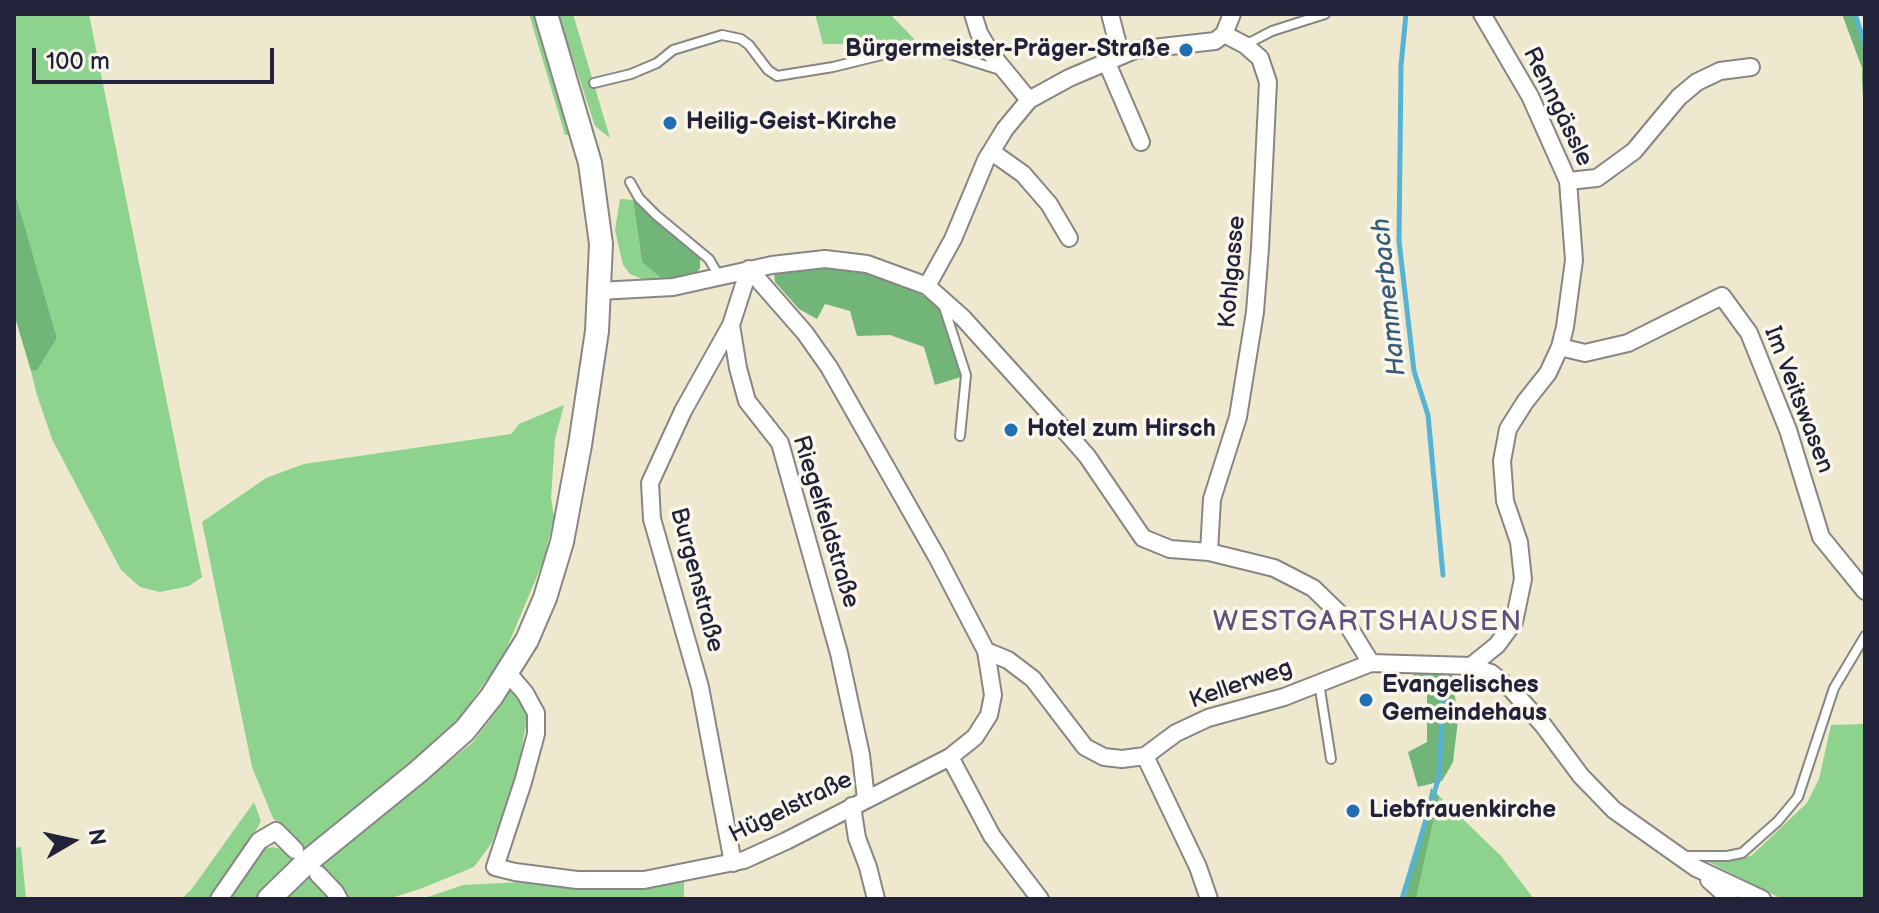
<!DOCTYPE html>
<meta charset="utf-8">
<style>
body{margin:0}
#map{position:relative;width:1879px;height:913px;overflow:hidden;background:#eee9ce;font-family:"Balsamiq Sans",sans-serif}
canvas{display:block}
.frame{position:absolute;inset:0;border:16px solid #22223b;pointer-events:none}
.north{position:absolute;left:32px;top:801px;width:80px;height:80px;-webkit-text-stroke:6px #fbf7ec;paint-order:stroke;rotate:81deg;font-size:22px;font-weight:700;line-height:32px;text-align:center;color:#22223b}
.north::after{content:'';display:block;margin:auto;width:28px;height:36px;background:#22223b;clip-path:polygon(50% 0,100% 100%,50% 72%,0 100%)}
.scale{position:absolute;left:32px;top:48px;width:242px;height:36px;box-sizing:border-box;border:4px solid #22223b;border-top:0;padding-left:10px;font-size:24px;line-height:28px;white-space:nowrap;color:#22223b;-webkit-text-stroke:6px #fbf7ec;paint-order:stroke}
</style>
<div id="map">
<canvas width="1879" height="913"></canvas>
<div class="frame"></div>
<div class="north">N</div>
<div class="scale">100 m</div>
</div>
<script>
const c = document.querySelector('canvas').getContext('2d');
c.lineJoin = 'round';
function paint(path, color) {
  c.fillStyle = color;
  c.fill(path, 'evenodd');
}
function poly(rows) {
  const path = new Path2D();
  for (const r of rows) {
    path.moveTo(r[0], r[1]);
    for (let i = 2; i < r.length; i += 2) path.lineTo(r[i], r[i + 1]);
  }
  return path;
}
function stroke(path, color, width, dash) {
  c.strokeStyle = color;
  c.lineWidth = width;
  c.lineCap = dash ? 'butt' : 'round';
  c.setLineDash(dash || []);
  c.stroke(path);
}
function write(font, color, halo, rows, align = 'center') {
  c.font = font + ' "Balsamiq Sans",sans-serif';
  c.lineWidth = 7;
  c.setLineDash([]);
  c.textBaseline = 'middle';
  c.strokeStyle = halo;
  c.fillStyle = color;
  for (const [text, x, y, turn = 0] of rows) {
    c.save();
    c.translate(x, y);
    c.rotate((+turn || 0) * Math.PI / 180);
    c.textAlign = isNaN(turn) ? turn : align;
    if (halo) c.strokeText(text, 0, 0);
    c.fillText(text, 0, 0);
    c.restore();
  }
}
const green = poly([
 [14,14,89,14,202,577,189,586,160,592,140,587,121,570,52,439,37,395,31,371,37,369,57,338,14,189],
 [529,14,538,14,571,135,565,135],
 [558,14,573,14,610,138,595,126],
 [815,14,890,14,918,43,823,44],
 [620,199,633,200,642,262,662,279,645,280,630,274,623,265,615,230],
 [564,405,555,439,551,498,554,517,543,562,503,657,453,727,294,858,267,883,256,899,230,899,257,856,263,849,273,847,280,849,284,852,291,852,297,843,273,818,252,767,202,522,266,478,304,464,511,434,519,424],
 [511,688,520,697,527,719,519,764,502,817,491,844,474,867,420,889,388,899,343,899,320,867,473,742,505,700],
 [1865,724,1865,899,1782,899,1709,862,1751,856,1807,803,1819,779,1831,725],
 [1439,796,1501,856,1534,899,1416,899],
 [254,802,261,821,241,858,215,899,181,899,191,890],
 [21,847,26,899,14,899,14,848],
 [310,875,330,899,286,899],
 [684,880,684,899,422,899,463,885,522,882,631,889]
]);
const forest = poly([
 [1842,14,1857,14,1865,39,1862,98,1862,68],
 [14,189,57,338,37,370,31,371,14,314],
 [633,200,700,258,700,268,694,276,662,279,642,262],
 [817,268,859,272,892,279,938,304,961,377,935,385,924,347,890,335,857,336,850,311,825,304,817,319,799,309,775,282,774,273,776,272],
 [1413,672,1452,674,1458,720,1453,762,1442,781,1418,787,1408,752,1427,742,1427,687,1414,683],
 [1431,788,1439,796,1416,899,1405,899]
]);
const stream = poly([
 [1406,14,1401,66,1399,241,1414,371,1428,415,1443,575],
 [1855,14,1865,45],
 [1402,899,1439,777,1443,699]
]);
const service = poly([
 [1245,45,1272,31,1325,14],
 [594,83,631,74,657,63,673,50,722,35,741,39,749,45,768,70,777,76,833,67,906,49,943,52,1000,70],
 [630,182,639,198,656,215,709,259,719,276],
 [943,304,966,375,960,436],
 [1319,683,1331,759],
 [1682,856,1727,856,1742,853,1778,821,1798,797,1834,688,1865,636]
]);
const minor = poly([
 [973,14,979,33,992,55,1029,100],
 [1110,14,1121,56],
 [1107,63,1141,142],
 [992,152,1023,174,1049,204,1069,238],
 [1568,181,1597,178,1634,151,1679,97,1697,82,1720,71,1751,67],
 [749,269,805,333,829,367,937,557,986,651,1008,660,1033,679,1085,747,1104,757,1122,759,1145,756],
 [749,269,731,325,738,368,747,401,780,443,839,653,861,755,866,799],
 [927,286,953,239,986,160,1005,129,1029,100,1069,78,1135,50,1215,41,1224,34],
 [599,291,673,287,772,265,825,259,867,264,927,286,963,318,1058,423,1087,456,1143,538,1170,549,1209,552,1274,568,1313,588,1342,616,1371,663,1471,666,1491,673,1512,690,1543,725,1581,776,1614,810,1696,868,1762,899],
 [731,325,683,411,650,483,652,519,700,687,733,863],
 [1560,347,1585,353,1628,343,1722,296,1749,333,1788,430,1821,537,1865,591],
 [1209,552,1212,499,1238,417,1255,312,1260,248,1268,82,1260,58,1245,45,1224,34,1232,14],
 [1471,666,1497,645,1514,622,1523,579,1519,542,1505,501,1502,461,1508,429,1525,402,1548,373,1560,347,1565,327,1574,260,1568,181,1530,96,1482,14],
 [507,672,525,693,536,713,536,734,523,782,495,867,515,872,577,880,644,880,744,860,786,841,950,757,975,737,989,715,993,695,986,651],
 [950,757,992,836,1040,899],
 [852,806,857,838,868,867,876,899],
 [318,874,335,892,339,899],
 [1709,880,1730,899],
 [219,899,259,841,276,831,295,850],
 [1209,899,1198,867,1145,756,1176,733,1208,718,1284,697,1371,663]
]);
const secondary = poly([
 [269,899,307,862,419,771,465,730,492,696,527,640,545,598,562,542,580,445,597,331,601,244,590,163,546,14]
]);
const markers = [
 [1186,50,8,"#1f6fb2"],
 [670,123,8,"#1f6fb2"],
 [1011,430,8,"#1f6fb2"],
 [1366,700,8,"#1f6fb2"],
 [1353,811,8,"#1f6fb2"]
];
const poiNames = [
 ["Bürgermeister-Präger-Straße",1170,50,"right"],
 ["Heilig-Geist-Kirche",686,123],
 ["Hotel zum Hirsch",1027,430],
 ["Evangelisches",1382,686],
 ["Gemeindehaus",1382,714],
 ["Liebfrauenkirche",1369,811]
];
const streetNames = [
 ["Renngässle",1557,107,64],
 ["Kohlgasse",1233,272,-85],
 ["Im Veitswasen",1798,400,69],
 ["Riegelfeldstraße",825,522,73],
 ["Burgenstraße",696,580,75],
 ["Kellerweg",1241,685,-19],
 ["Hügelstraße",791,808,-26]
];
const waterNames = [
 ["Hammerbach",1390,297,-96]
];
const quarterNames = [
 ["WESTGARTSHAUSEN",1368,623]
];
paint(green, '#8dd38d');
paint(forest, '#72b578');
stroke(stream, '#56b3d5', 5);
stroke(service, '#888684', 12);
stroke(minor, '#888684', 20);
stroke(secondary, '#888684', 26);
stroke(service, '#fff', 8);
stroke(minor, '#fff', 16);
stroke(secondary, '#fff', 22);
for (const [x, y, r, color] of markers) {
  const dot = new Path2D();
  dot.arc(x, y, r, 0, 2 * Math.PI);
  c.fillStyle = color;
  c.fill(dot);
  stroke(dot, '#fbf7ec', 3);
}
write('bold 24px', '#22223b', '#fbf7ec', poiNames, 'left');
write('24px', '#22223b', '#fbf7ec', streetNames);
write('italic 26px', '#375c79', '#fbf7ec', waterNames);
c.letterSpacing = '2px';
write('28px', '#5c527b', '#fbf7ec', quarterNames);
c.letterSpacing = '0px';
</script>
